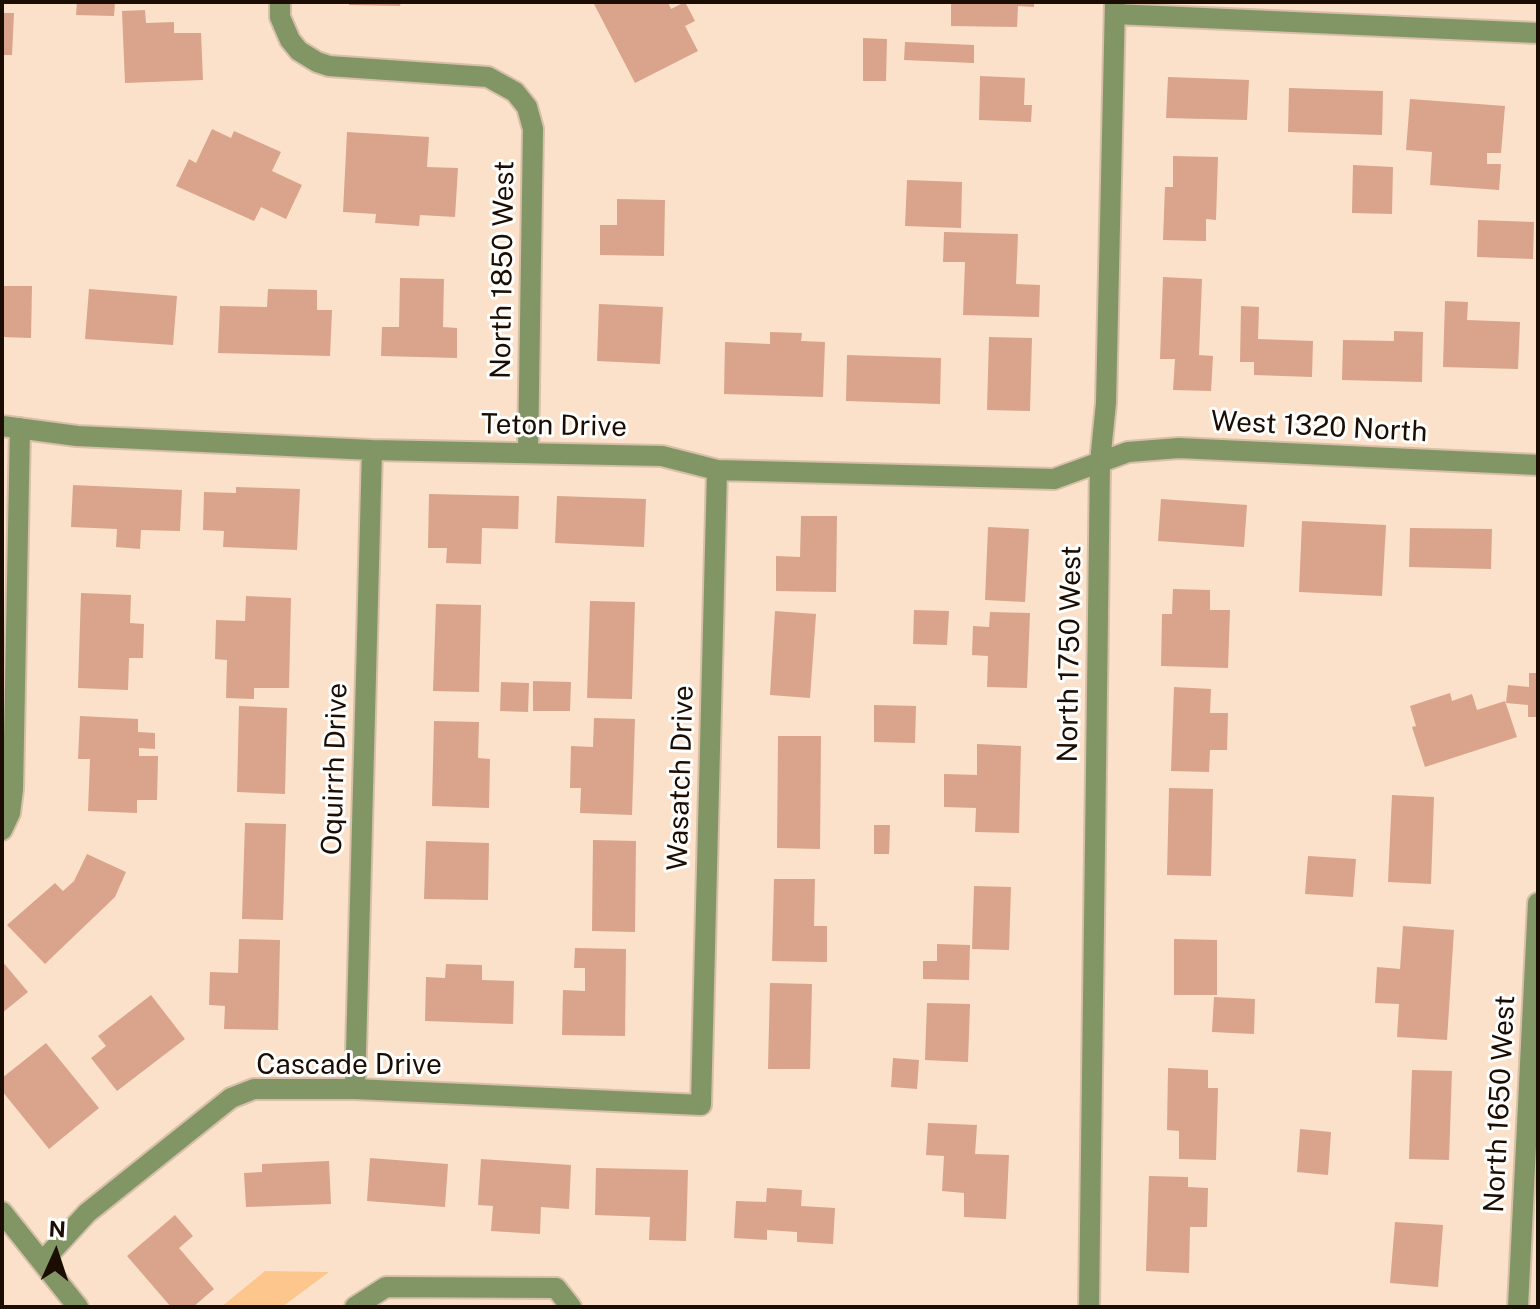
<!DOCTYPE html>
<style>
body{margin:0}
#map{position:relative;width:1540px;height:1309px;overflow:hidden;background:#fbe1c9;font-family:"Public Sans",sans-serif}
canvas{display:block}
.frame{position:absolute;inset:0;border:4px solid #1b0d01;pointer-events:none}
.north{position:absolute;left:16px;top:1213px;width:80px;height:80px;-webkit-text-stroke:6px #fff;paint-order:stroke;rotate:3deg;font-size:22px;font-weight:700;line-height:32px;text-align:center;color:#1b0d01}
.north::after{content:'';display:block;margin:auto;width:28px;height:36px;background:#1b0d01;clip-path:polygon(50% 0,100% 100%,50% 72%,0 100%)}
</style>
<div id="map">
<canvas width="1540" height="1309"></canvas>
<div class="frame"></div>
<div class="north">N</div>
</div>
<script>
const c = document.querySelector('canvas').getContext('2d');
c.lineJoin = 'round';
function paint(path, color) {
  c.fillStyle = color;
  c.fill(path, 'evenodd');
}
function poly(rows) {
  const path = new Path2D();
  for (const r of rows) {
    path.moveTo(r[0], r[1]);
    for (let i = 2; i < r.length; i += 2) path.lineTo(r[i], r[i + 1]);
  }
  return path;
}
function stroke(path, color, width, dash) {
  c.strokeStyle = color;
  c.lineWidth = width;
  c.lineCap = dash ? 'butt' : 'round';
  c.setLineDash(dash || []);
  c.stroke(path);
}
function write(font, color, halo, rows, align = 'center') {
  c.font = font + ' "Public Sans",sans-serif';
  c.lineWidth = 6;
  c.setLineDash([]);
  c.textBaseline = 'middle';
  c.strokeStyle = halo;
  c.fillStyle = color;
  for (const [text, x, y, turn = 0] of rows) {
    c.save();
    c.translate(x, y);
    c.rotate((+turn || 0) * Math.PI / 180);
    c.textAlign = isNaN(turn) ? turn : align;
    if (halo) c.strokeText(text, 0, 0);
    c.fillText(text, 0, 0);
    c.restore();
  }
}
const green = poly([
 [265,1271,329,1272,282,1307,221,1307]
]);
const building = poly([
 [77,2,115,2,114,16,76,15],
 [349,2,401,2,400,6,349,5],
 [593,2,668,2,671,9,685,2,695,21,685,26,698,51,635,83],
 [951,2,1034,2,1034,7,1018,6,1017,27,951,26],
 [145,10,146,23,174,22,174,33,201,33,203,80,125,83,122,11],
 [2,13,14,13,12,55,2,55],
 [863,38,887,39,886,81,863,81],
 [905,42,974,45,974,63,904,60],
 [980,76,1025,78,1024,105,1032,105,1031,122,979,120],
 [1168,77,1249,80,1247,120,1166,118],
 [1289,88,1383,91,1382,135,1288,132],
 [1410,99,1505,106,1501,153,1487,153,1487,164,1501,164,1499,190,1430,185,1432,152,1406,150],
 [212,129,231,138,234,131,281,152,272,171,302,185,286,219,261,207,254,221,176,186,189,159,196,163],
 [347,132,429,137,427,167,458,168,455,217,420,215,419,226,375,223,376,214,343,212],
 [1173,156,1218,157,1216,220,1206,219,1206,241,1163,240,1165,187,1173,187],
 [1353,165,1393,167,1392,214,1352,213],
 [907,180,962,182,961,228,905,226],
 [617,199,665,200,664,256,600,255,600,225,617,225],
 [1478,220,1534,222,1533,259,1477,257],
 [944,232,1018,234,1016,284,1040,285,1039,317,963,315,965,262,943,262],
 [1163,277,1202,279,1199,355,1213,356,1211,391,1173,390,1175,359,1160,359],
 [400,278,444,279,443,327,457,328,457,358,381,356,382,327,399,327],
 [2,286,32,286,31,338,2,337],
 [89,289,177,296,173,345,85,339],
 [268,289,317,290,317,310,332,310,330,356,218,353,220,306,267,307],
 [1445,301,1468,302,1467,320,1520,322,1518,369,1443,367],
 [599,304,663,307,660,364,597,361],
 [1241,306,1259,307,1258,339,1313,341,1312,377,1254,375,1254,362,1240,362],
 [1394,331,1423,332,1422,382,1342,380,1343,340,1394,341],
 [770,332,802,333,801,341,825,342,823,397,724,394,725,342,770,344],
 [989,337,1032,338,1030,411,987,410],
 [847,355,941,358,940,404,846,401],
 [73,485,182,490,180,531,141,530,140,549,116,547,117,529,71,527],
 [236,487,300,489,297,550,223,547,224,531,203,530,204,492,236,493],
 [429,494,519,496,518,529,482,528,481,564,446,563,447,548,428,548],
 [557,496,646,499,644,547,555,543],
 [1161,499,1247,505,1244,547,1158,541],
 [801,516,837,516,836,592,776,591,776,556,800,557],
 [1302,521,1386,525,1382,596,1299,592],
 [988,527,1029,529,1025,602,985,600],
 [1410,528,1492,529,1491,569,1409,567],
 [1173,589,1210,590,1210,610,1230,610,1228,668,1161,666,1162,614,1172,614],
 [81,593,131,595,130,623,144,624,143,658,129,658,128,690,78,688],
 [246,596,291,598,289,688,254,688,254,699,226,698,227,660,215,659,216,620,245,621],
 [590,601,635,602,632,699,587,698],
 [436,604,481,605,479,692,433,691],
 [914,610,949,611,947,645,913,644],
 [775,611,816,614,810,698,770,695],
 [990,612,1030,613,1027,688,987,687,988,656,972,655,973,626,989,627],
 [1529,673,1538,673,1538,717,1528,717,1528,705,1506,703,1508,685,1529,687],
 [533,681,571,682,570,711,533,711],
 [501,682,529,683,528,712,500,711],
 [1174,687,1211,689,1210,713,1228,713,1227,750,1210,750,1209,772,1171,771],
 [1450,693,1452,701,1472,694,1477,710,1505,701,1517,737,1425,767,1412,727,1416,726,1410,706],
 [874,705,916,706,915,743,874,742],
 [239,706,287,708,285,794,237,792],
 [80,716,138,719,138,732,155,733,155,749,139,748,139,756,158,756,157,800,137,800,137,813,88,811,90,759,78,759],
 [594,718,635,719,632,815,580,813,581,788,570,788,571,746,593,747],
 [434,721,479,722,478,758,490,759,489,808,432,806],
 [778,736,821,736,820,849,777,848],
 [977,744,1021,746,1019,833,975,832,976,808,944,807,944,774,977,775],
 [1169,788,1213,789,1211,876,1167,875],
 [1392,795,1434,797,1431,884,1388,882],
 [245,823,286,824,283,920,242,919],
 [874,825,890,825,889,854,874,854],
 [593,840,636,841,635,932,592,931],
 [426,841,489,843,488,900,424,899],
 [87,854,126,872,115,897,45,964,7,925,55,883,63,891,74,881],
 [1308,856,1356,859,1353,897,1305,894],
 [774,879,815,879,814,926,827,926,827,962,772,961],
 [974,886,1011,887,1009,950,972,949],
 [1403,926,1454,930,1447,1040,1397,1037,1399,1004,1375,1003,1377,967,1400,969],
 [239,939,280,940,278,1030,224,1029,225,1006,209,1005,210,972,238,973],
 [1174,939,1217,940,1217,995,1174,995],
 [937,944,970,945,969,980,923,979,923,961,937,961],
 [575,948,626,949,625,1036,562,1035,563,990,585,991,585,968,574,968],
 [2,961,28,992,2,1013],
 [446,964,482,965,482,980,514,981,513,1024,425,1021,426,977,445,978],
 [770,983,812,984,810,1069,768,1069],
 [151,995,185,1039,117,1091,91,1058,106,1046,98,1036],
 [1214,997,1255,999,1254,1034,1212,1032],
 [927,1003,970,1004,968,1062,925,1060],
 [46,1043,99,1108,49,1149,2,1091,2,1078],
 [893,1058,919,1060,917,1089,891,1087],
 [1168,1068,1208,1070,1208,1088,1218,1088,1216,1160,1179,1159,1179,1131,1167,1130],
 [1412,1070,1452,1071,1449,1160,1409,1159],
 [928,1123,977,1125,975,1154,1009,1155,1006,1219,964,1217,964,1193,942,1191,944,1156,926,1155],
 [1300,1129,1331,1132,1328,1175,1297,1172],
 [370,1158,448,1164,445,1207,367,1201],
 [481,1159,571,1165,569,1209,541,1207,540,1234,491,1231,493,1206,478,1205],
 [329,1161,331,1204,246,1207,244,1173,262,1172,262,1164],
 [596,1168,688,1170,686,1241,649,1240,650,1217,595,1215],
 [1149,1176,1188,1177,1188,1187,1208,1188,1207,1227,1190,1227,1189,1273,1146,1271],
 [767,1188,802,1190,801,1206,835,1208,833,1244,797,1242,797,1232,767,1230,767,1240,734,1238,736,1201,766,1202],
 [175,1215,193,1236,179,1248,214,1289,193,1307,171,1307,127,1256],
 [1395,1222,1443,1225,1438,1287,1390,1283]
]);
const minor = poly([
 [280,2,280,17,290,40,299,51,317,62,329,66,488,77,515,92,527,107,533,129,528,453],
 [1115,14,1538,33],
 [2,426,77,436,372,450,662,456,717,470,1054,479,1128,452,1179,448,1538,465],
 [2,830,10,813,13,789,20,428],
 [355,1089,372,450],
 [2,1212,78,1307],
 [42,1262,87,1213,231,1098,254,1089,355,1089,701,1105,717,470],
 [355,1307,386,1287,556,1288,571,1307],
 [1089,1307,1100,462,1106,403,1115,2],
 [1518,1307,1538,903]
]);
const streetNames = [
 ["North 1850 West",503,270,-89],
 ["Teton Drive",554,426,1],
 ["West 1320 North",1319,427,3],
 ["North 1750 West",1070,654,-89],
 ["Oquirrh Drive",335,769,-88],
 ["Wasatch Drive",681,778,-88],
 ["Cascade Drive",349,1065],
 ["North 1650 West",1500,1104,-87]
];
paint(green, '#fdc68d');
paint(building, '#d9a48b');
stroke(minor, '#d7bfa9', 24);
stroke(minor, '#819664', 20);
write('28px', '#1b0d01', '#fff', streetNames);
</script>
